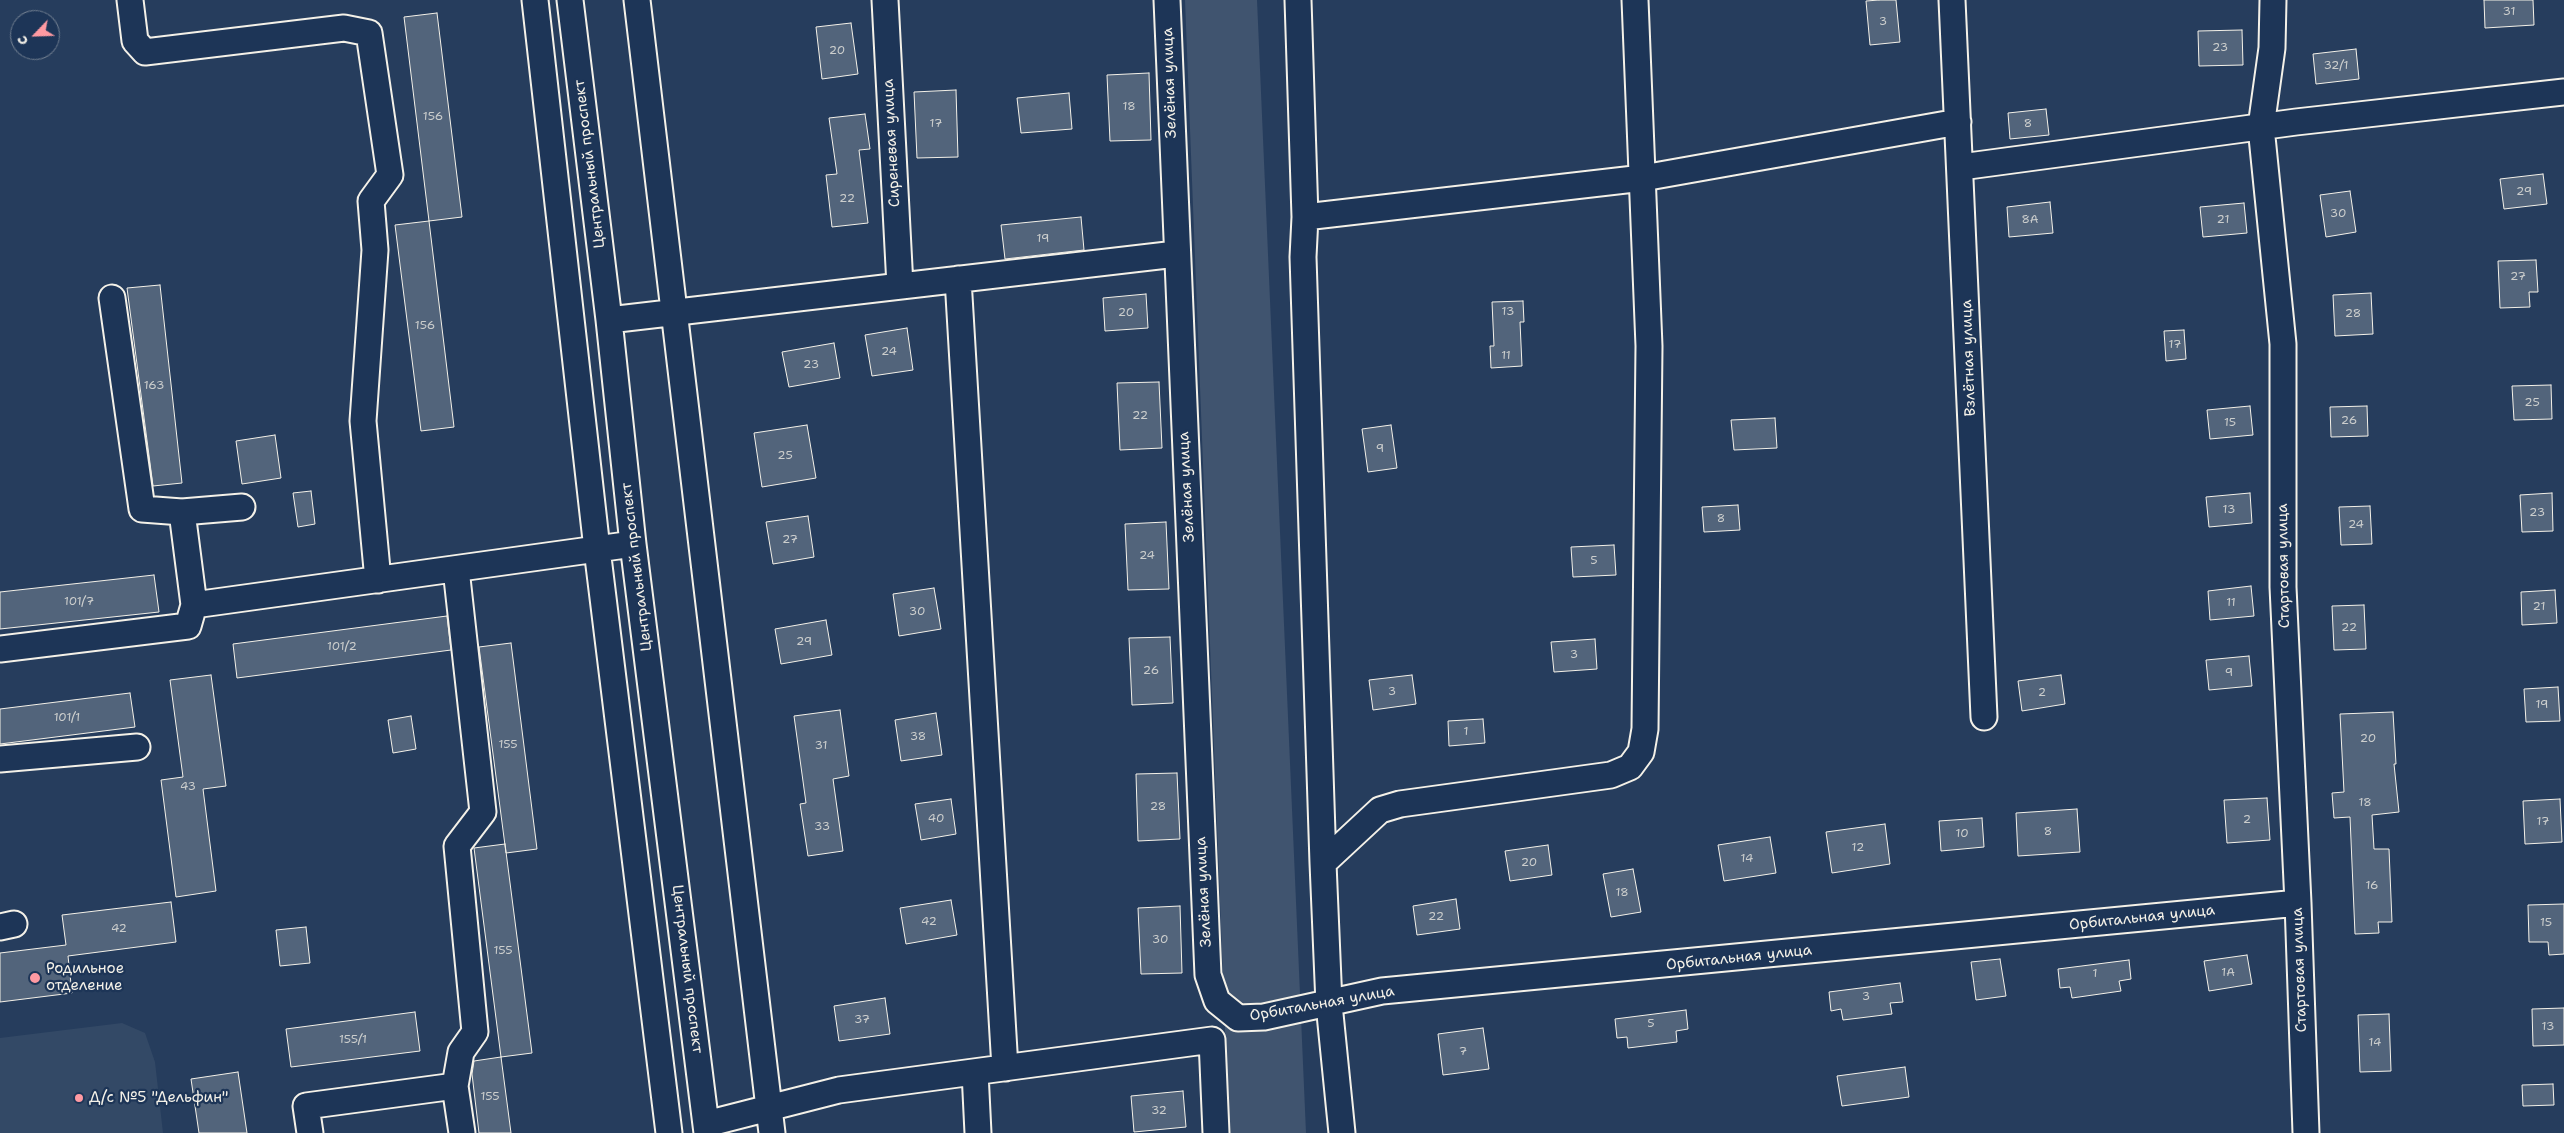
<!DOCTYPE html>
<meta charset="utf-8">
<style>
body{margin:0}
#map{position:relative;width:2564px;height:1133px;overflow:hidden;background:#263d5d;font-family:"Shantell Sans",sans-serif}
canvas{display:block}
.north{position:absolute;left:10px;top:10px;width:50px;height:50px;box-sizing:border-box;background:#1d3557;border:1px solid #738091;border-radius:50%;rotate:246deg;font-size:14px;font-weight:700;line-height:20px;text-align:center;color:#f4f1e8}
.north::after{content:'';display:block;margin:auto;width:18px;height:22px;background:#ff9aa2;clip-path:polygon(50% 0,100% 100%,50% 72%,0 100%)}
</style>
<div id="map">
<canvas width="2564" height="1133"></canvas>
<div class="north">С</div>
</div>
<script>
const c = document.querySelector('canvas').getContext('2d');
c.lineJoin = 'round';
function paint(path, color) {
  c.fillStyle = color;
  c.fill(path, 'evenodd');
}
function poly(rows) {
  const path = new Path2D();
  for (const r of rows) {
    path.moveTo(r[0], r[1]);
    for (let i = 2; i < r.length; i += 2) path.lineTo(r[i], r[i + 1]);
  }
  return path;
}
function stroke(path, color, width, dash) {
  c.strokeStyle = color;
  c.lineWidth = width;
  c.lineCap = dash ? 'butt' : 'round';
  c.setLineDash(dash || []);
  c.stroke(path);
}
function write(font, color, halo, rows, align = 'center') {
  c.font = font + ' "Shantell Sans",sans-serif';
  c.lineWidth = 4.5;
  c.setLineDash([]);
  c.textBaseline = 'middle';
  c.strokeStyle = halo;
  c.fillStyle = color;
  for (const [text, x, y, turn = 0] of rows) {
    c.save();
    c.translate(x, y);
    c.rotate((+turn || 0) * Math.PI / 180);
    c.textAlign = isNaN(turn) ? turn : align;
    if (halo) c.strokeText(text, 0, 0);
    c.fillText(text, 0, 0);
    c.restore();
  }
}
const built = poly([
 [122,1023,145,1033,155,1062,163,1133,0,1133,0,1038]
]);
const green = poly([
 [1185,0,1257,0,1306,1133,1229,1133]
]);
const building = poly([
 [1879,0,1896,0,1900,42,1870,45,1866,1,1879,0],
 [2484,0,2533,0,2534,25,2485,28,2484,0],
 [437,13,462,217,429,221,404,17,437,13],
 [851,23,858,74,822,79,816,27,851,23],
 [2242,30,2243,65,2199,66,2198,31,2242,30],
 [2356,49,2359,79,2316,84,2313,54,2356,49],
 [1149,73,1151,140,1110,141,1107,75,1149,73],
 [956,90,958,157,917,158,914,92,956,90],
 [1069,93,1072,129,1021,133,1017,98,1069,93],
 [2046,109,2049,135,2010,139,2008,113,2046,109],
 [865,114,870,149,859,150,868,223,832,227,826,175,837,174,829,118,865,114],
 [2543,174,2547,204,2504,209,2500,179,2543,174],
 [2350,191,2356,232,2326,237,2320,195,2350,191],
 [2050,202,2053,233,2009,237,2007,207,2050,202],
 [2244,203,2247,233,2203,237,2200,207,2244,203],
 [1081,217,1084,250,1005,259,1001,225,1081,217],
 [429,221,454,427,421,431,395,225,429,221],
 [2536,260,2538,292,2529,292,2530,307,2500,308,2498,261,2536,260],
 [160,285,182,483,153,486,127,288,160,285],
 [2371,293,2373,334,2335,336,2333,295,2371,293],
 [1146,294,1148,328,1105,331,1103,298,1146,294],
 [1523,301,1524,322,1520,322,1522,366,1491,368,1490,346,1494,346,1492,302,1523,301],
 [907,328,913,370,872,376,865,335,907,328],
 [2184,330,2186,359,2166,361,2164,331,2184,330],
 [834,343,840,378,789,387,782,352,834,343],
 [1159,382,1162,448,1120,450,1117,383,1159,382],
 [2551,385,2552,419,2514,420,2512,386,2551,385],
 [2250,406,2253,435,2210,439,2207,410,2250,406],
 [2367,406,2368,436,2331,437,2330,407,2367,406],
 [1775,418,1777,448,1734,450,1731,420,1775,418],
 [807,425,816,478,762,487,754,433,807,425],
 [1391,425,1397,468,1368,472,1362,429,1391,425],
 [275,435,281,478,242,484,236,441,275,435],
 [311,491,315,524,298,527,293,493,311,491],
 [2250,493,2252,523,2209,527,2206,497,2250,493],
 [2552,493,2553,531,2522,532,2520,495,2552,493],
 [1738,505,1740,530,1704,532,1702,507,1738,505],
 [2370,506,2372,544,2341,545,2339,507,2370,506],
 [808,516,814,557,773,564,766,522,808,516],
 [1166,522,1169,589,1128,590,1125,524,1166,522],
 [1614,545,1616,575,1573,577,1571,547,1614,545],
 [154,575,159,612,0,629,0,592,154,575],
 [2251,586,2254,616,2210,620,2208,591,2251,586],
 [934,588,941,629,899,636,893,594,934,588],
 [2555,590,2557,623,2522,625,2521,592,2555,590],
 [2364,605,2366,649,2334,650,2332,606,2364,605],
 [447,616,451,650,237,678,233,644,447,616],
 [826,620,832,655,781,664,775,629,826,620],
 [1170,637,1173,703,1132,705,1129,638,1170,637],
 [1595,639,1597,669,1554,672,1551,642,1595,639],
 [511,643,537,849,506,853,479,647,511,643],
 [2249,656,2252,686,2209,690,2206,660,2249,656],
 [211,675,226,786,203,789,216,891,176,897,161,780,183,777,170,680,211,675],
 [1412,675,1416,704,1373,710,1369,680,1412,675],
 [2061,675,2065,704,2022,711,2018,681,2061,675],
 [2558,687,2560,721,2526,722,2524,689,2558,687],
 [130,693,135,727,0,744,0,709,130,693],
 [840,710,849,776,833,779,843,851,808,856,800,804,806,803,794,716,840,710],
 [2393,712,2396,764,2394,764,2399,812,2372,815,2374,849,2389,849,2392,922,2378,922,2379,933,2355,934,2350,817,2334,818,2332,793,2344,792,2340,714,2393,712],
 [936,713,942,755,901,761,895,720,936,713],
 [411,716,416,749,393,753,388,720,411,716],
 [1483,719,1485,743,1449,746,1448,721,1483,719],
 [1177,773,1180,839,1138,841,1136,774,1177,773],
 [2267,798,2270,840,2227,843,2224,800,2267,798],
 [951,799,956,834,921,840,915,804,951,799],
 [2560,799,2562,842,2525,844,2523,801,2560,799],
 [2077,809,2080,852,2018,856,2016,813,2077,809],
 [1982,818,1984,847,1941,851,1939,821,1982,818],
 [1885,824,1890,864,1832,873,1826,832,1885,824],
 [1770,837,1776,873,1724,881,1718,845,1770,837],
 [505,844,532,1053,501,1057,474,848,505,844],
 [1548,845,1552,875,1510,881,1505,851,1548,845],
 [1633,869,1641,912,1611,917,1603,874,1633,869],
 [1456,899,1460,929,1417,935,1413,906,1456,899],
 [951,900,957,935,906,944,900,908,951,900],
 [171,902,176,942,68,956,72,993,0,1002,0,953,66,945,62,915,171,902],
 [2564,904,2564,954,2549,955,2548,942,2529,942,2528,905,2564,904],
 [1180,906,1182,973,1141,974,1138,908,1180,906],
 [306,927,310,963,280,966,276,930,306,927],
 [2247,955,2252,984,2209,991,2204,961,2247,955],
 [2000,959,2006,996,1976,1000,1971,962,2000,959],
 [2129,960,2131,979,2119,981,2121,991,2072,998,2070,987,2060,988,2058,969,2129,960],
 [1900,983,1903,1002,1890,1003,1892,1014,1843,1020,1841,1009,1831,1011,1829,992,1900,983],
 [885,998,890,1034,839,1041,834,1006,885,998],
 [2564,1008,2564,1045,2533,1046,2532,1009,2564,1008],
 [1686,1010,1688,1029,1676,1031,1677,1042,1628,1048,1627,1037,1617,1038,1615,1019,1686,1010],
 [415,1012,420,1051,291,1067,286,1029,415,1012],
 [2389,1014,2391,1071,2360,1072,2358,1015,2389,1014],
 [1483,1028,1489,1069,1443,1075,1438,1034,1483,1028],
 [501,1057,511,1133,479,1133,472,1074,474,1061,501,1057],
 [1905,1067,1909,1097,1842,1106,1837,1076,1905,1067],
 [238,1072,247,1133,199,1133,191,1079,238,1072],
 [2553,1084,2554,1105,2523,1106,2522,1085,2553,1084],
 [1183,1091,1186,1127,1134,1132,1131,1096,1183,1091]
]);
const minor = poly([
 [130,0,135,41,145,52,344,28,369,33,390,175,371,201,375,250,363,421,378,580],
 [535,0,597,549,669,1133],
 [570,0,609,320,633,544,707,1133],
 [637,0,772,1133],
 [885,0,900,286],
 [1167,0,1208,975,1217,1001,1238,1018,1264,1017,1382,991,2298,903],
 [1298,0,1305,217,1303,257,1323,863,1329,1004,1342,1133],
 [1952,0,1984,717],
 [2273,0,2272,48,2261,127,2283,344,2283,587,2298,903,2306,1133],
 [1961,167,2296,122,2564,92],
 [1305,217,1643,178,1958,122],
 [958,279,1005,1068],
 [112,298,142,509,182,512,194,605],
 [609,320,1176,254],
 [182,512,242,507],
 [456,569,483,812,457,846,475,1032,461,1052,455,1086,462,1133],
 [0,649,188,626,194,605,633,544],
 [0,759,137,747],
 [1323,863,1380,810,1400,804,1611,775,1630,767,1641,752,1645,729,1649,346,1635,0],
 [0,927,14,924],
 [975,1072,978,1133],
 [706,1124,839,1090,1212,1040,1216,1133],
 [310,1133,306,1106,455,1086]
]);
const markers = [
 [35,978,6,"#ff9aa2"],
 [79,1098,5,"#ff9aa2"]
];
const numberNames = [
 ["31",2509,12],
 ["3",1883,22],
 ["23",2220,48],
 ["20",837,51],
 ["32/1",2336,66],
 ["18",1129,107],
 ["156",433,117],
 ["17",936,124],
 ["8",2028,124],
 ["29",2524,192],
 ["22",847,199],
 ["30",2338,214],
 ["8А",2030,220],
 ["21",2223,220],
 ["19",1043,239],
 ["27",2518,277],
 ["13",1508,312],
 ["20",1126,313],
 ["28",2353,314],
 ["156",425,326],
 ["17",2175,345],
 ["24",889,352],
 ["11",1506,356],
 ["23",811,365],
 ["163",154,386],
 ["25",2532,403],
 ["22",1140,416],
 ["26",2349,421],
 ["15",2230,423],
 ["9",1380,449],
 ["25",785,456],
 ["13",2229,510],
 ["23",2537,513],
 ["8",1721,519],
 ["24",2356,525],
 ["27",790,540],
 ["24",1147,556],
 ["5",1594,561],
 ["101/7",79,602],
 ["11",2231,603],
 ["21",2539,607],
 ["30",917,612],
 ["22",2349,628],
 ["29",804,642],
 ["101/2",342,647],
 ["3",1574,655],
 ["26",1151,671],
 ["9",2229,673],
 ["3",1392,692],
 ["2",2042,693],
 ["19",2542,705],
 ["101/1",67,718],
 ["1",1466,732],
 ["38",918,737],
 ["20",2368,739],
 ["155",508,745],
 ["31",821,746],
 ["43",188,787],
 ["18",2365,803],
 ["28",1158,807],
 ["40",936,819],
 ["2",2247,820],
 ["17",2543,822],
 ["33",822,827],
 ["8",2048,832],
 ["10",1962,834],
 ["12",1858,848],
 ["14",1747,859],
 ["20",1529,863],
 ["16",2372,886],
 ["18",1622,893],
 ["22",1436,917],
 ["42",929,922],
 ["15",2546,923],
 ["42",119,929],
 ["30",1160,940],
 ["155",503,951],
 ["1А",2228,973],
 ["1",2095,974],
 ["3",1866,997],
 ["37",862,1020],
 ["5",1651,1024],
 ["13",2548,1027],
 ["155/1",353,1040],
 ["14",2375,1043],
 ["7",1463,1052],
 ["155",490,1097],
 ["32",1159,1111]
];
const streetNames = [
 ["Зелёная улица",1170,83,-92],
 ["Сиреневая улица",892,143,-93],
 ["Центральный проспект",590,164,-97],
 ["Взлётная улица",1969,358,-92],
 ["Зелёная улица",1187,487,-93],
 ["Стартовая улица",2284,566,-91],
 ["Центральный проспект",637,567,-97],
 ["Зелёная улица",1204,892,-93],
 ["Орбитальная улица",2142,918,-6],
 ["Орбитальная улица",1739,958,-6],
 ["Центральный проспект",687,969,83],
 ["Стартовая улица",2300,970,-92],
 ["Орбитальная улица",1322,1004,-10]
];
const poiNames = [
 ["Родильное",46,969],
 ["отделение",46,986],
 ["Д/c №5 \"Дельфин\"",89,1098]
];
paint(built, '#334966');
paint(green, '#40546f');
paint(building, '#52647b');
stroke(building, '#f4f1e8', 1);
stroke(minor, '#f4f1e8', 29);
stroke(minor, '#1d3557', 25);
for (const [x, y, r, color] of markers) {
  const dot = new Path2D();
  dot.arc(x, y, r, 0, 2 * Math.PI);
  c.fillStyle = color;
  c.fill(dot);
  stroke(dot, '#1d3557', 2);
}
write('12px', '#cccecd', null, numberNames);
write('15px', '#f4f1e8', '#1d3557', streetNames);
write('15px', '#f4f1e8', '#1d3557', poiNames, 'left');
</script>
